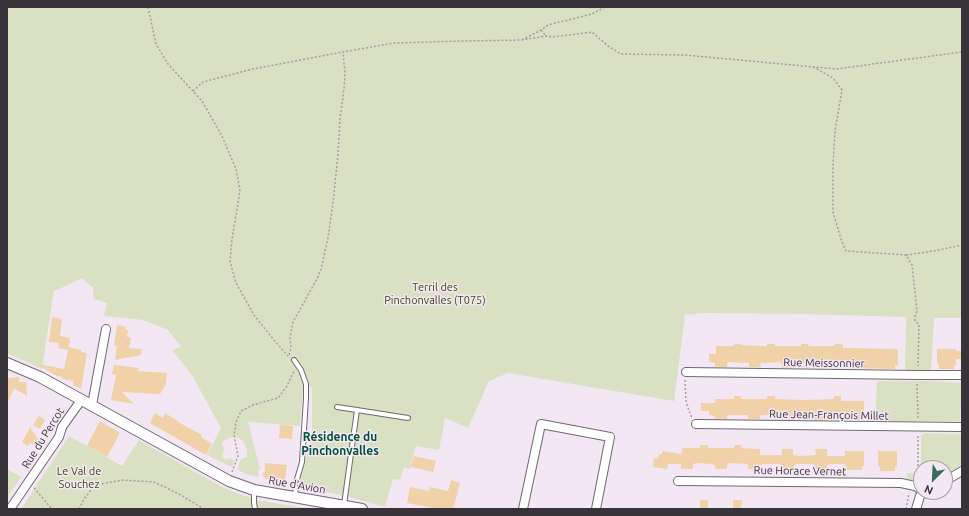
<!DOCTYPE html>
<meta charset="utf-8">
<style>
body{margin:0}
#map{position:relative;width:969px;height:516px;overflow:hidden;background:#f3e7f3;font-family:Ubuntu,sans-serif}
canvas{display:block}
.frame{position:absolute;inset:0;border:8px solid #383338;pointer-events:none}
.north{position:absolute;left:913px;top:460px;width:40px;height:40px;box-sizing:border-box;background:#f3e7f3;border:1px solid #a89fa8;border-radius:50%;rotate:204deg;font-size:11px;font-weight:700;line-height:16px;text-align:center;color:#383338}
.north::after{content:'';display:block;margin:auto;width:14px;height:18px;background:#336e59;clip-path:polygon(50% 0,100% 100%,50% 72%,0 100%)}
</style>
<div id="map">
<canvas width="969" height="516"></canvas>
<div class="frame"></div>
<div class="north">N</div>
</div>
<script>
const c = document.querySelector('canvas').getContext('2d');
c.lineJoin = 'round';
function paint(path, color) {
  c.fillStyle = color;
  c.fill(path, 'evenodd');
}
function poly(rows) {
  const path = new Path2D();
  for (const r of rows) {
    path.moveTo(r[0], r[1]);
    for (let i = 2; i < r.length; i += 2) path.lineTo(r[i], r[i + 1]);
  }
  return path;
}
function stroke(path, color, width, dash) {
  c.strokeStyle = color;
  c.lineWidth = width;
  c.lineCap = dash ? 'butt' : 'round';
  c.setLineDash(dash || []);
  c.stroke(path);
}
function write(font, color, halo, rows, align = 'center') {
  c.font = font + ' Ubuntu,sans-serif';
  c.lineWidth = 3;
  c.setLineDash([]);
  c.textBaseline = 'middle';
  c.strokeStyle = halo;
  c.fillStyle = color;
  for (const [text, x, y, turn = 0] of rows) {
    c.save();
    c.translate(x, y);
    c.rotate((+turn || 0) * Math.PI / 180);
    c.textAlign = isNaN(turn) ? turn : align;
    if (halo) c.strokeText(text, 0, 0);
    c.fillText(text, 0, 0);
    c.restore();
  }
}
const green = poly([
 [7,7,962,7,962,318,934,318,931,371,905,370,906,317,804,314,704,313,685,315,674,401,508,373,489,381,468,428,445,418,439,450,416,446,410,469,404,467,400,480,393,479,385,507,343,495,301,488,299,485,312,437,312,387,303,386,300,426,248,422,260,469,258,469,259,477,245,474,237,469,241,459,247,457,247,451,244,442,239,438,231,437,222,442,224,450,222,456,226,460,229,458,234,460,232,467,207,455,221,428,192,375,172,350,181,347,168,330,143,320,104,316,107,303,94,299,93,288,82,278,57,290,54,290,42,369,7,353],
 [877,381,930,381,962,383,960,421,875,421],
 [925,433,962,434,962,465,945,474,945,468,921,468,921,436],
 [69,436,122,466,139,440,222,487,245,496,262,501,311,509,21,509],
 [7,469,21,477,7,498],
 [907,473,921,473,921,480,907,480]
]);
const building = poly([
 [52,317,62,319,60,336,70,338,69,347,81,350,81,352,87,353,81,389,73,385,74,381,62,379,63,377,57,376,38,365,39,364,64,369,68,350,58,348,59,343,49,342],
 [117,325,126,327,125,330,128,330,127,337,131,338,129,348,141,349,141,355,115,360,117,346,114,346],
 [734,344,741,344,741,345,767,346,767,344,775,344,775,346,801,346,801,344,809,344,808,346,835,346,835,344,843,344,843,348,898,349,898,365,895,365,895,369,847,368,847,364,845,364,845,362,829,363,829,364,827,364,827,368,815,368,815,364,814,364,814,363,796,363,796,364,794,364,794,368,782,368,782,364,780,363,781,362,762,363,760,363,761,367,749,367,749,363,747,363,728,362,728,363,727,363,727,367,715,367,715,363,709,362,709,354,716,354,716,346,734,346],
 [937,349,956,349,956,351,962,351,962,359,956,359,956,365,954,365,954,369,939,369,939,365,937,364],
 [114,365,139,368,138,371,167,373,166,384,160,394,122,392,134,404,111,400,116,375,112,374],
 [19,377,19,382,26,382,27,396,14,388,7,404,7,378],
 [734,396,741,396,741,399,767,399,767,396,775,396,775,399,804,400,834,399,834,396,841,396,841,401,864,401,864,417,862,417,862,420,847,420,847,417,845,417,845,415,829,416,827,416,827,420,815,420,815,416,813,416,800,415,794,416,794,420,782,419,782,416,780,416,780,415,762,415,760,416,760,419,748,419,748,416,747,415,729,415,727,416,727,419,715,419,715,416,709,415,709,411,701,411,701,403,715,403,715,399,734,399],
 [155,413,163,418,165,413,178,421,178,422,202,435,201,437,212,444,206,455,150,423],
 [39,416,45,420,40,429,33,425],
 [100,421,120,433,107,457,87,446],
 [280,425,293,426,292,439,279,438],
 [31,426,31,429,38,439,35,446,30,443,28,446,22,442],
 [700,445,708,445,708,448,734,448,734,445,741,445,741,448,760,449,760,455,782,455,782,449,793,449,793,455,800,456,816,455,815,449,827,449,827,456,845,456,845,451,864,451,864,466,862,466,862,470,847,470,847,466,845,466,845,464,829,464,829,465,827,465,827,469,815,469,815,465,814,465,813,464,796,464,796,465,794,465,794,469,782,469,782,465,780,465,780,464,762,464,762,465,760,465,760,469,748,469,748,465,747,465,747,464,732,463,729,463,728,465,727,465,727,469,715,469,715,465,713,465,713,464,695,463,695,464,693,464,693,469,681,469,681,464,668,464,667,469,653,467,654,458,658,459,659,454,662,454,663,451,681,454,682,448,700,448],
 [878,451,897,451,897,467,895,467,895,471,880,471,880,467,878,466],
 [414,456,436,461,433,472,411,467],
 [265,463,287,465,285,481,266,479,263,476,263,473,265,471],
 [451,480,460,483,453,509,438,509,407,503,410,487,429,491,430,487,448,491],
 [700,500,708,500,708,508,700,508],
 [733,500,742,500,741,509,733,509]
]);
const path = poly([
 [148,7,156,44,168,64,202,101,222,136,236,169,240,191,232,239,230,261,236,283,254,315,273,339,288,356],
 [541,30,546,36],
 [522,40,541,30,548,25,592,14,605,7],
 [813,67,833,78,842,90,835,131,833,165,833,212,841,239,846,251,906,255,912,265,917,311,915,316,915,321,919,324,918,366],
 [193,91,203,82,253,69,343,52,394,43,463,41,521,40,546,36,552,37,592,32,608,46,621,54,685,55,836,69,962,52],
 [906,255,934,251,962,245],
 [289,355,291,348,290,337,293,322,317,279,321,269,328,238,333,203,338,154,340,119,344,89,345,74,343,52],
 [685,380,686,401,689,411,692,417],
 [917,384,918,418],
 [232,472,238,456,234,435,236,422,241,411,253,405,278,398,287,386,294,371],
 [918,478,918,434],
 [34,488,52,509],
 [79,509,84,499,95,485,123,480,154,482,179,494,204,509],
 [906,509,909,493]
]);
const service = poly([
 [294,360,301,370,306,384,306,398,302,462,295,486,296,497],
 [337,407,357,410],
 [254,490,254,502,255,509],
 [344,505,357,410,408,418]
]);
const minor = poly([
 [686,372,917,375,962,375],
 [92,405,106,329],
 [696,424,962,427],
 [678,481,901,483,915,486,921,490],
 [945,481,962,471],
 [10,509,59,437,62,427,82,399],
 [523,509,541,424,610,437,596,509],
 [916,509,920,496,925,492]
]);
const tertiary = poly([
 [7,363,40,377,229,481,254,490,362,509]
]);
const parkNames = [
 ["Terril des",435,287],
 ["Pinchonvalles (T075)",435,300],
 ["Le Val de",79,471],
 ["Souchez",79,484]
];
const streetNames = [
 ["Rue Meissonnier",824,363,1],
 ["Rue Jean-François Millet",829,415,1],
 ["Rue du Percot",43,438,-58],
 ["Rue Horace Vernet",800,471,1],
 ["Rue d'Avion",297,485,10]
];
const neighbourhoodNames = [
 ["Résidence du",340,437],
 ["Pinchonvalles",340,451]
];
paint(green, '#dae1c3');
paint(building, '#f0d1a8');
stroke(service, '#726772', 6);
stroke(minor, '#726772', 10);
stroke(tertiary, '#726772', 12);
stroke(path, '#a59ca5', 1.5, [2, 2]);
stroke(service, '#fff', 4);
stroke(minor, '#fff', 8);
stroke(tertiary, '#fff', 10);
write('11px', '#414914', '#f3e7f3', parkNames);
write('11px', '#383338', '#f3e7f3', streetNames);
write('bold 12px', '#00513b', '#f3e7f3', neighbourhoodNames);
</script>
